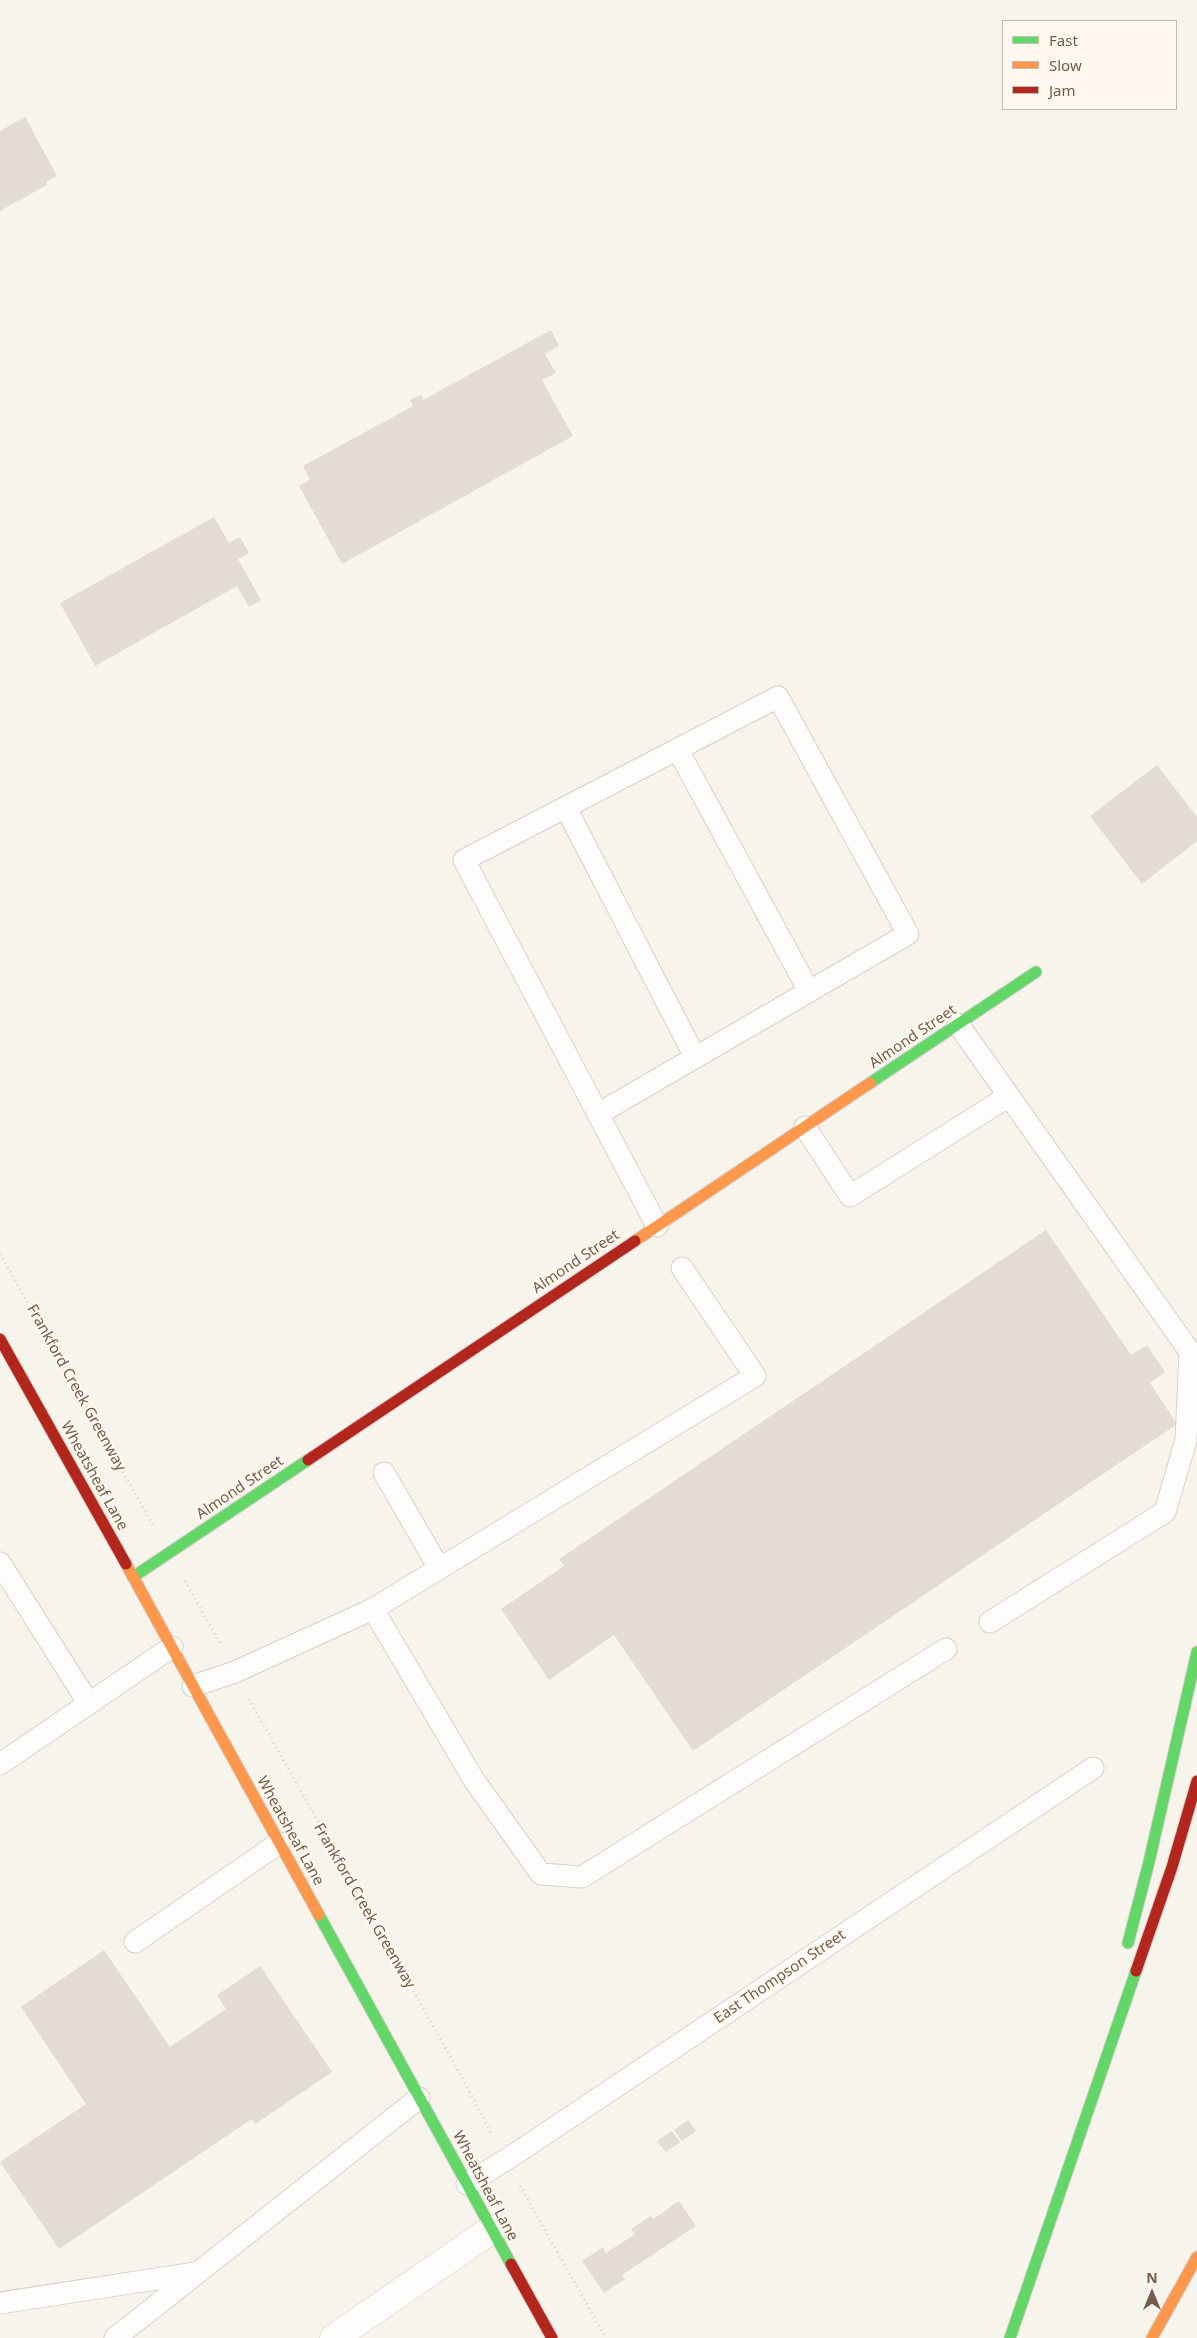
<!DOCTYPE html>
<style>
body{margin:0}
#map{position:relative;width:1197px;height:2338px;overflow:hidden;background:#f7f4ec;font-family:"Noto Sans",sans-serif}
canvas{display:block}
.legend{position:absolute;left:1002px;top:20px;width:175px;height:90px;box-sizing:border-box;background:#fef8ee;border:1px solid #c7baad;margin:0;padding:6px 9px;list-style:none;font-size:15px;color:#755c4c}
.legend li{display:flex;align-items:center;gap:10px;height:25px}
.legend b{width:25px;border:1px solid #c7baad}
.north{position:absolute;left:1127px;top:2268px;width:50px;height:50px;-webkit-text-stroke:4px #fef8ee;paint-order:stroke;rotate:0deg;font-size:14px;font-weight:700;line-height:20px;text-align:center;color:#755c4c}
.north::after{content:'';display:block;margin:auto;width:18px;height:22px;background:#755c4c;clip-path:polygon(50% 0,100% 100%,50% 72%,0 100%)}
</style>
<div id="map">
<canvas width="1197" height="2338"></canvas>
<ul class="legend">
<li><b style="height:6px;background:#63d668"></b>Fast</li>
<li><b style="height:6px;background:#ff974d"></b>Slow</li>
<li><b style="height:6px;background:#b3261e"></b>Jam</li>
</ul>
<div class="north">N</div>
</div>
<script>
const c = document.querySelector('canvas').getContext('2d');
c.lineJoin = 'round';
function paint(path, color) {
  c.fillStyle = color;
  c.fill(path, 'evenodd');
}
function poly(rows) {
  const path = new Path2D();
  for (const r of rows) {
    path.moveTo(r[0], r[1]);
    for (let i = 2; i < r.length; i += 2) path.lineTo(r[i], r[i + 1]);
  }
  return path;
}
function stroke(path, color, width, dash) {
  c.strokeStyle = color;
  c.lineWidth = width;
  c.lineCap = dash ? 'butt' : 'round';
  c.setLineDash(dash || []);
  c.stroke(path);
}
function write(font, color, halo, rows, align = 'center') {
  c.font = font + ' "Noto Sans",sans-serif';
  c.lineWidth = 4;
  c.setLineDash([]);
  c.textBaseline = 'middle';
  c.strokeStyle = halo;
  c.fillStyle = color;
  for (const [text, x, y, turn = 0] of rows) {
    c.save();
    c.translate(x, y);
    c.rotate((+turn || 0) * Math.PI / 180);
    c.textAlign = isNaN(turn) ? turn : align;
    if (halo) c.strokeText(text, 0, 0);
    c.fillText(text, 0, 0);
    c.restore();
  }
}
const building = poly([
 [25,117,57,176,46,182,47,185,0,211,0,131],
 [551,330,559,346,545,354,556,373,542,380,573,436,342,564,299,486,310,479,303,466,413,406,410,400,421,395,423,400],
 [214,517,229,543,240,537,249,553,238,559,261,600,249,607,237,586,95,666,60,603],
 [1157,765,1197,817,1197,841,1142,884,1090,816],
 [1046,1230,1131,1355,1147,1345,1165,1372,1150,1383,1177,1424,693,1751,614,1635,549,1680,501,1609,564,1566,559,1559],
 [104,1950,170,2047,226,2009,217,1995,260,1966,332,2072,255,2124,252,2119,59,2249,0,2162,86,2104,21,2007],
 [688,2120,696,2131,682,2141,674,2130],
 [672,2131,680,2142,666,2152,657,2141],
 [679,2201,696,2226,622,2275,625,2279,604,2293,582,2261,603,2247,606,2253,635,2234,631,2229,651,2216,653,2219]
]);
const path = poly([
 [0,1254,153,1525],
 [185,1581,221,1645],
 [249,1699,464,2081,492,2135],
 [520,2186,606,2338]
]);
const lane = poly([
 [678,750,809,991],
 [566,808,695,1057],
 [958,1024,1190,1352,1186,1440,1165,1512,990,1622],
 [598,1114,908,934,778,697,464,860,598,1114,657,1226],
 [805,1127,850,1196,1009,1096],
 [384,1473,439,1568],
 [0,1563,89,1704],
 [373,1609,755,1376,682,1268],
 [193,1686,235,1672,373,1609,474,1780,541,1874,582,1877,946,1649],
 [0,1764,172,1647],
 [135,1942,279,1843],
 [467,2184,515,2154,1093,1768],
 [0,2303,195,2273],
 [115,2338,419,2098]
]);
const street = poly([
 [334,2338,491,2230]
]);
const fast = poly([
 [870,1083,1036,972],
 [133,1577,308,1460],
 [319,1915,511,2264],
 [1128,1943,1149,1862,1197,1652],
 [1010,2338,1136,1971]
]);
const slow = poly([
 [635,1241,870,1083],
 [126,1564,319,1915],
 [1152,2338,1197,2257]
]);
const jam = poly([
 [0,1339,126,1564],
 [308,1460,635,1241],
 [1136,1971,1172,1867,1197,1781],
 [511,2264,552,2338]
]);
const streetNames = [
 ["Almond Street",913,1037,-34],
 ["Almond Street",576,1262,-34],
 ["Frankford Creek Greenway",76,1388,61],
 ["Wheatsheaf Lane",94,1476,61],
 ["Almond Street",240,1488,-34],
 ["Wheatsheaf Lane",290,1831,61],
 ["Frankford Creek Greenway",364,1906,60],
 ["East Thompson Street",780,1977,-34],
 ["Wheatsheaf Lane",485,2186,62]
];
paint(building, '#e3dcd4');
stroke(lane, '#d6d1ca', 23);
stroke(street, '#d6d1ca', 29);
stroke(fast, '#d6d0c8', 13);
stroke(slow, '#d6d0c8', 13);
stroke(jam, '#d6d0c8', 13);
stroke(path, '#dad3ce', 3, [1, 4]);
stroke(lane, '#fefdfc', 21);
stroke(street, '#fefdfc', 28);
stroke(fast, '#63d668', 11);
stroke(slow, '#ff974d', 11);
stroke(jam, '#b3261e', 11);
write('15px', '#755c4c', '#fef8ee', streetNames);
</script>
